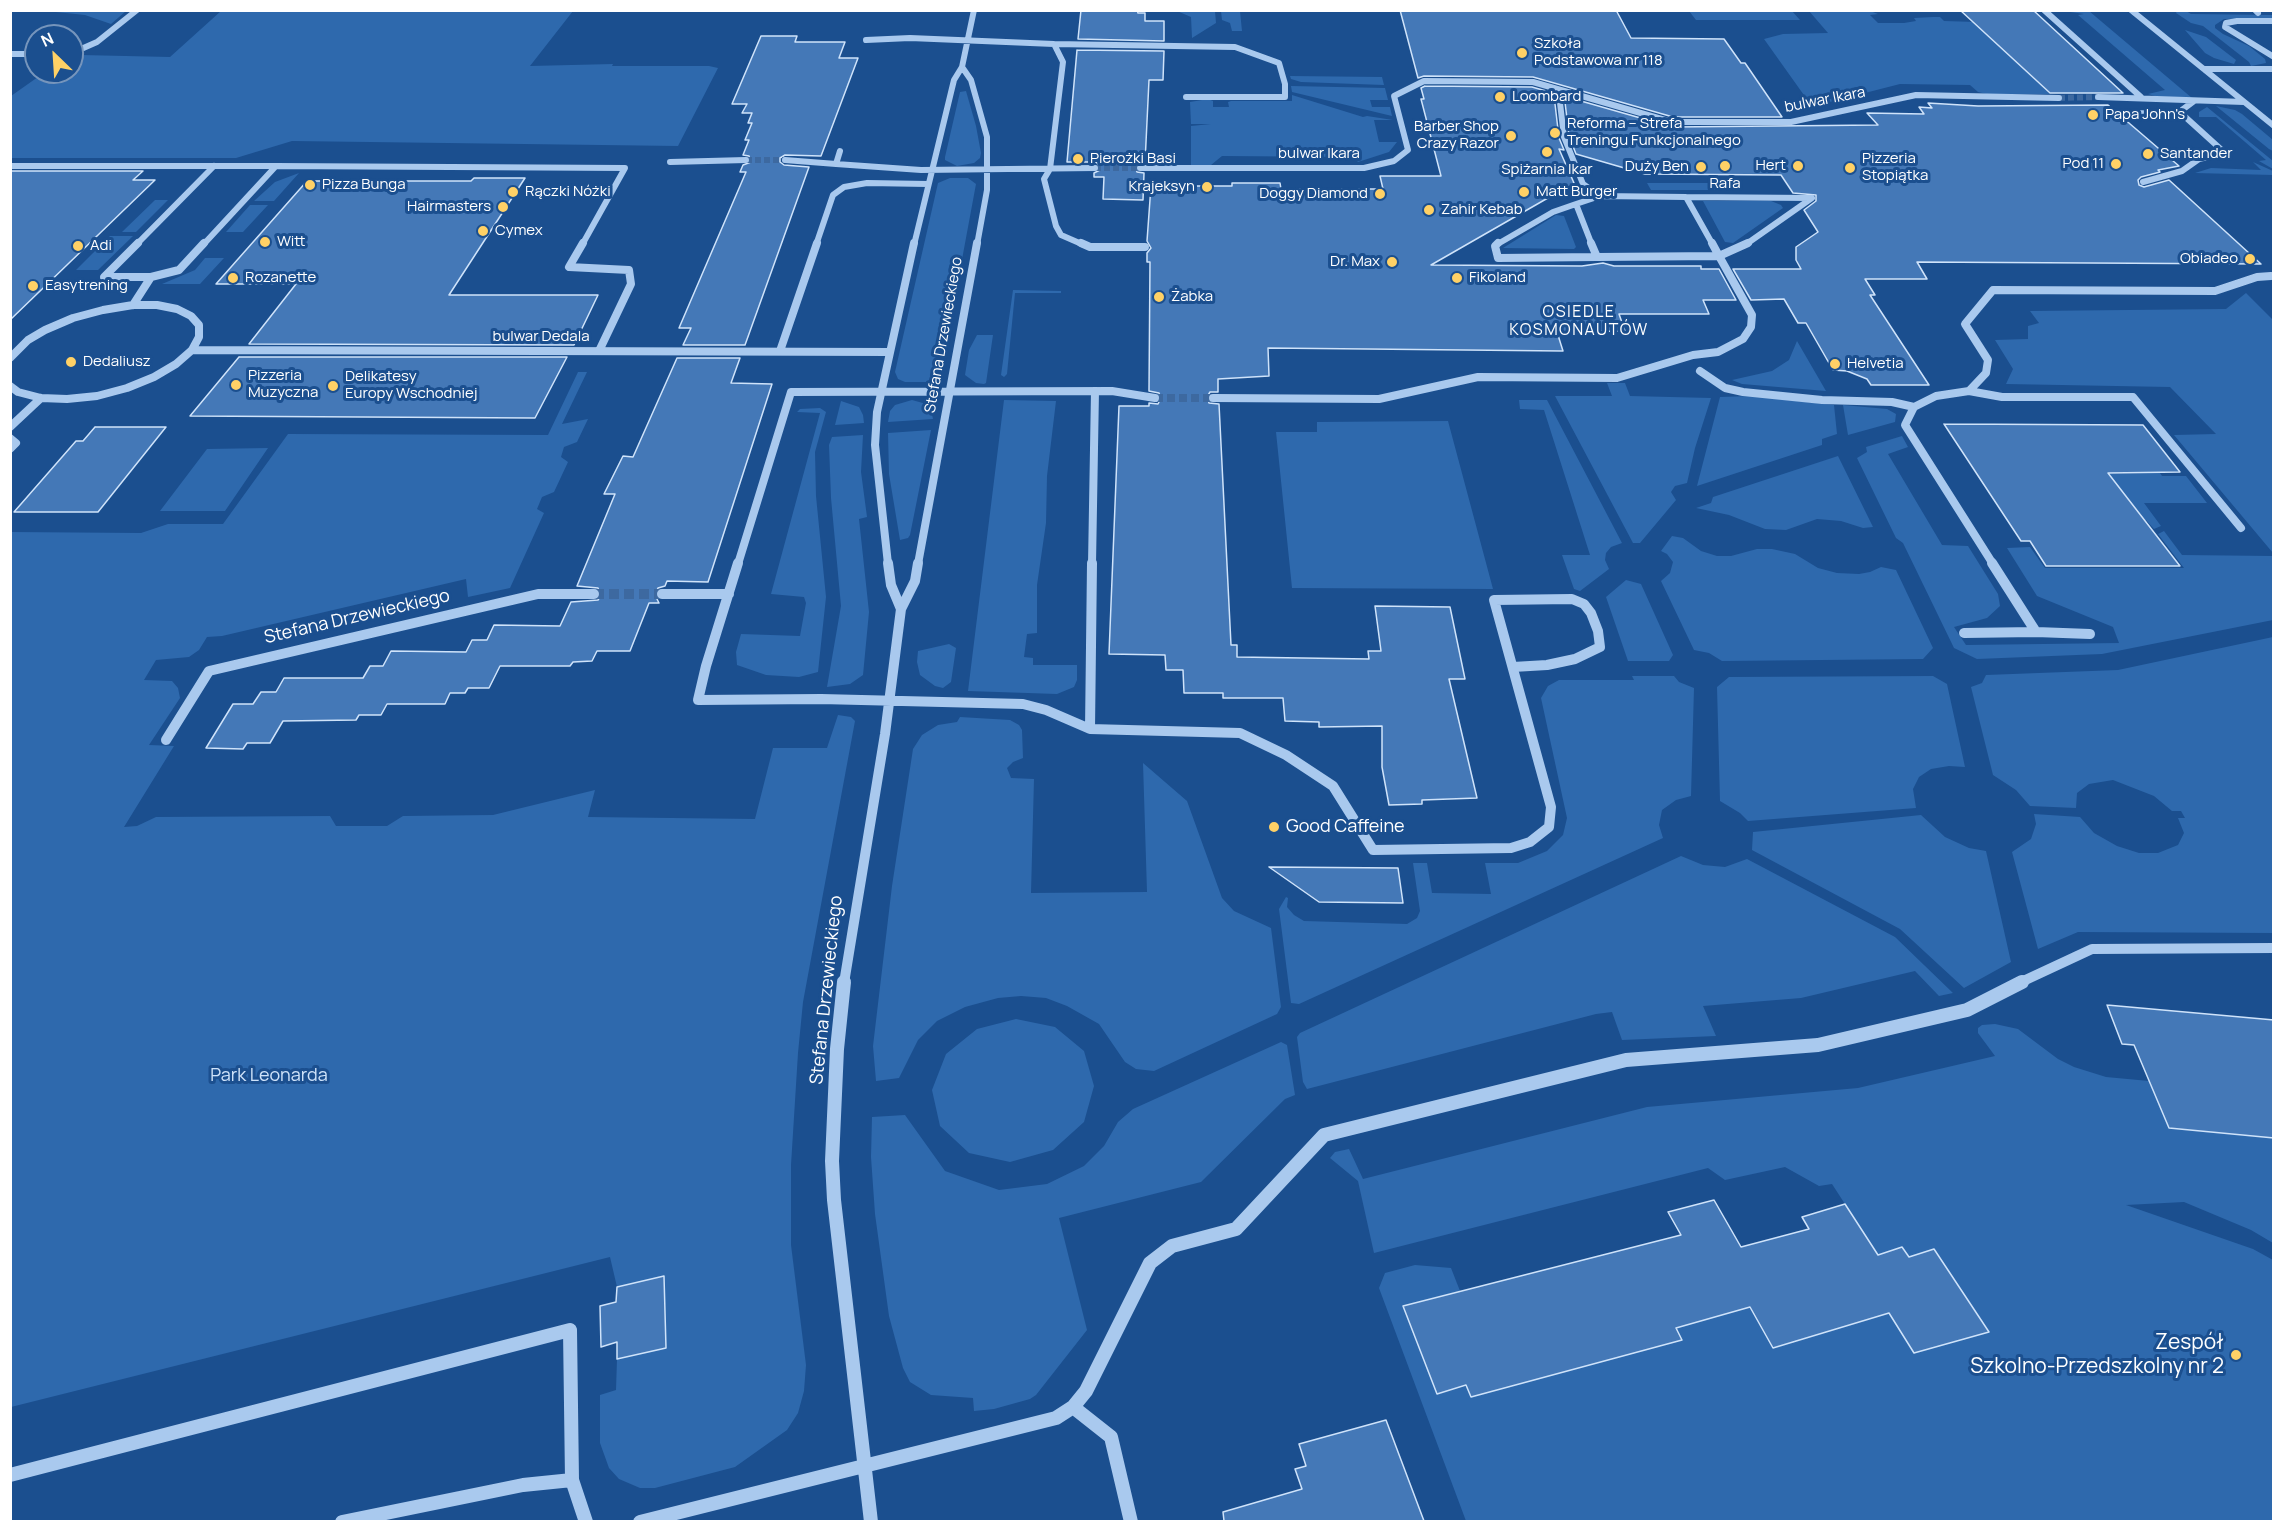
<!DOCTYPE html>
<meta charset="utf-8">
<style>
body{margin:0}
#map{position:relative;width:2284px;height:1532px;overflow:hidden;background:#1b4f8f;font-family:Manrope,sans-serif}
canvas{display:block}
.frame{position:absolute;inset:0;border:12px solid #fff;pointer-events:none}
.north{position:absolute;left:24px;top:24px;width:60px;height:60px;box-sizing:border-box;background:#1b4f8f;border:2px solid #7695bc;border-radius:50%;rotate:335deg;font-size:16px;font-weight:700;line-height:24px;text-align:center;color:#fff}
.north::after{content:'';display:block;margin:auto;width:21px;height:27px;background:#ffd166;clip-path:polygon(50% 0,100% 100%,50% 72%,0 100%)}
</style>
<div id="map">
<canvas width="2284" height="1532"></canvas>
<div class="frame"></div>
<div class="north">N</div>
</div>
<script>
const c = document.querySelector('canvas').getContext('2d');
c.lineJoin = 'round';
function paint(path, color) {
  c.fillStyle = color;
  c.fill(path, 'evenodd');
}
function poly(rows) {
  const path = new Path2D();
  for (const r of rows) {
    path.moveTo(r[0], r[1]);
    for (let i = 2; i < r.length; i += 2) path.lineTo(r[i], r[i + 1]);
  }
  return path;
}
function stroke(path, color, width, dash) {
  c.strokeStyle = color;
  c.lineWidth = width;
  c.lineCap = dash ? 'butt' : 'round';
  c.setLineDash(dash || []);
  c.stroke(path);
}
function write(font, color, halo, rows, align = 'center') {
  c.font = font + ' Manrope,sans-serif';
  c.lineWidth = 6;
  c.setLineDash([]);
  c.textBaseline = 'middle';
  c.strokeStyle = halo;
  c.fillStyle = color;
  for (const [text, x, y, turn = 0] of rows) {
    c.save();
    c.translate(x, y);
    c.rotate((+turn || 0) * Math.PI / 180);
    c.textAlign = isNaN(turn) ? turn : align;
    if (halo) c.strokeText(text, 0, 0);
    c.fillText(text, 0, 0);
    c.restore();
  }
}
const green = poly([
 [46,11,126,10,126,11,111,24,85,15],
 [221,11,573,11,530,66,613,64,612,66,709,66,718,68,678,146,292,141,236,158,11,158,11,96,45,72,72,72,72,59,81,55,170,57],
 [1177,11,1215,11,1216,23,1192,38,1191,17],
 [1221,11,1240,11,1242,31,1232,31,1230,23,1222,20],
 [1689,11,1792,11,1800,20,1696,20],
 [1809,11,1870,11,1878,14,1870,15,1878,23,1904,23,1916,21,1914,18,1933,17,1940,17,1944,21,1976,22,2050,94,1987,94,1978,92,1970,85,1900,84,1822,104,1806,98,1764,39,1783,34,1828,33],
 [2064,11,2089,11,2192,98,2162,98,2148,94,2165,90,2078,15,2084,14],
 [2177,11,2186,11,2191,14,2273,15,2273,18,2224,19,2215,25,2215,28,2223,34,2249,46,2265,59,2266,63,2251,66,2249,62,2212,33,2203,26,2191,23,2176,13],
 [2185,30,2206,37,2236,60,2234,64,2214,58,2205,53],
 [1290,76,1382,77,1384,85,1301,82,1291,79],
 [1291,86,1385,88,1388,100,1370,100,1372,107,1390,107,1392,116,1292,92],
 [966,91,976,126,981,153,980,158,974,163,957,166,945,160,945,157,960,92],
 [1292,95,1363,117,1367,116,1393,120,1374,120,1379,142,1397,142,1389,152,1358,162,1354,157,1222,156,1211,165,1191,165,1191,126,1211,124,1191,124,1190,102,1208,99,1213,101,1213,107,1229,107,1228,102,1231,101,1292,101],
 [2216,106,2235,110,2242,114,2273,140,2273,151,2269,149],
 [2207,107,2273,161,2273,169,2259,161,2266,160,2216,117,2199,117,2199,112],
 [2253,162,2273,171,2273,175,2195,173,2211,168,2261,170],
 [299,173,274,201,254,201,275,182],
 [950,178,968,178,976,184,943,362,939,375,935,378,926,382,905,382,898,379,895,372,938,183],
 [1647,183,1717,183,1721,190,1651,190],
 [155,200,168,200,136,232,122,232],
 [1703,201,1771,201,1781,205,1783,208,1733,243,1725,242],
 [250,205,268,205,243,232,226,232],
 [1556,215,1564,216,1576,247,1574,249,1503,248],
 [110,236,133,236,98,270,76,270],
 [205,258,224,258,200,284,162,284,195,270],
 [1013,290,1061,291,1061,293,1015,293,1007,374,1004,377,1001,375],
 [2246,293,2273,320,2273,553,2174,435,2216,434,2170,387,2006,384,2013,369,1995,340,2028,339,2028,326,2039,323,2030,311,2226,309],
 [977,335,993,335,986,383,984,384,976,383,965,375,969,350],
 [1797,341,1826,391,1742,384,1732,380,1772,371,1789,360],
 [578,372,587,372,562,424,588,419,577,442,564,447,561,457,568,462,554,492,542,497,537,509,544,513,510,588,468,597,466,579,222,636,207,637,199,650,189,657,156,660,144,680,172,681,178,688,180,698,149,745,174,746,124,827,137,826,156,817,330,816,336,826,387,826,403,816,493,815,595,790,588,817,755,819,773,748,827,748,838,715,851,717,855,721,803,1002,798,1053,791,1165,791,1245,806,1365,804,1391,798,1413,787,1430,735,1467,655,1488,640,1488,619,1479,609,1468,600,1443,600,1395,616,1390,617,1359,666,1347,664,1277,617,1287,610,1257,11,1407,10,532,141,533,168,524,223,524,288,434,548,435],
 [1607,383,1625,383,1630,396,1711,398,1695,448,1687,483,1675,486,1671,492,1676,500,1640,543,1633,543,1555,396,1612,396],
 [1751,396,1834,405,1837,434,1822,439,1822,445,1697,486,1720,397],
 [912,400,930,405,933,419,888,422,890,411,895,405],
 [1004,400,1056,401,1047,476,1046,523,1037,585,1037,633,1027,634,1024,657,1033,658,1033,665,1077,665,1077,680,1074,687,1057,694,968,691],
 [1519,400,1547,400,1622,543,1611,547,1606,553,1605,560,1609,569,1580,591,1574,589,1562,555,1590,555,1544,410,1520,409],
 [841,401,859,407,863,415,864,423,835,425],
 [1843,405,1887,409,1896,414,1895,422,1848,435],
 [820,408,826,412,815,452,816,496,826,597,818,672,799,677,766,675,737,665,736,652,741,634,800,636,806,603,804,597,771,594,820,413,797,412,800,409],
 [1448,421,1493,589,1292,588,1276,432,1317,432,1317,422],
 [931,430,910,535,908,538,900,540,889,474,888,433],
 [863,435,861,472,867,517,859,519,869,612,863,675,850,684,827,687,841,606,831,498,829,445,832,437],
 [1902,436,1908,447,1888,454,1942,545,1968,546,1998,594,2000,606,1987,618,1954,627,1966,645,2119,643,2113,627,2037,596,2007,548,2030,547,2045,568,2184,568,2158,534,2164,531,2182,555,2273,556,2273,620,2102,654,1977,659,1954,648,1903,543,1896,538,1857,458,1867,452,1866,447],
 [268,448,225,511,160,511,207,449],
 [1838,456,1873,527,1863,528,1841,521,1817,519,1786,530,1765,529,1729,515,1696,508,1711,503,1713,497],
 [2160,473,2162,476,2186,476,2207,503,2144,503,2161,526,2154,529,2146,520,2104,520,2090,474],
 [1672,536,1683,538,1701,551,1717,556,1731,556,1757,549,1772,549,1795,554,1818,568,1837,573,1859,574,1870,572,1881,567,1896,570,1933,648,1923,659,1722,661,1709,653,1694,650,1661,581,1670,573,1673,562,1667,554,1661,551],
 [1626,580,1641,584,1673,655,1669,661,1628,661,1606,597],
 [2273,637,2273,933,2078,932,2038,949,2012,852,2031,839,2036,824,2034,814,2080,817,2094,833,2117,846,2139,853,2158,853,2178,845,2184,833,2178,818,2185,818,2181,811,2172,811,2154,796,2113,780,2089,784,2077,793,2076,808,2030,806,2016,790,1993,775,1971,687,1982,683,1986,675,2118,670],
 [949,644,956,648,951,682,943,688,935,686,920,675,917,662,918,651],
 [1632,676,1674,676,1679,682,1694,688,1691,796,1676,800,1662,810,1659,825,1663,838,1299,1004,1291,1003,1279,909,1286,897,1288,898,1287,907,1294,915,1304,921,1407,924,1417,918,1420,911,1413,863,1427,863,1432,893,1491,894,1485,863,1518,863,1547,851,1563,835,1567,818,1541,698,1548,686,1559,680,1634,680],
 [1933,676,1947,684,1965,767,1949,766,1931,769,1919,777,1913,789,1916,808,1748,821,1740,813,1720,801,1717,687,1729,677],
 [960,717,1010,720,1019,725,1022,730,1023,758,1013,762,1007,768,1011,778,1034,779,1031,893,1147,892,1143,763,1187,801,1222,898,1234,911,1271,928,1281,1007,1277,1014,1154,1071,1136,1069,1125,1062,1099,1024,1067,1006,1046,998,1021,996,998,998,965,1007,937,1021,918,1040,899,1078,876,1081,873,1046,892,886,913,749,922,735,938,725,957,722],
 [1921,815,1945,837,1969,848,1986,851,2011,962,1964,988,1900,929,1752,850,1753,832],
 [1681,856,1703,865,1725,867,1747,859,1895,937,1953,993,1939,996,1915,971,1801,998,1703,1006,1716,1036,1622,1040,1612,1012,1596,1014,1307,1089,1303,1082,1297,1037,1300,1033],
 [1016,1019,1055,1027,1084,1051,1094,1086,1084,1122,1053,1150,1010,1162,969,1153,940,1126,932,1090,946,1054,977,1029],
 [1995,1024,2018,1029,2058,1059,2074,1067,2106,1077,2149,1081,2169,1128,2273,1138,2273,1243,2251,1230,2184,1202,2126,1205,2253,1249,2273,1260,2273,1521,1466,1521,1379,1288,1385,1273,1415,1265,1451,1268,1460,1291,1403,1306,1438,1394,1601,1348,1607,1360,1681,1340,1676,1328,1732,1312,1745,1298,1774,1348,1873,1318,1884,1305,1914,1353,1989,1332,1934,1249,1909,1257,1902,1247,1878,1255,1832,1184,1819,1186,1785,1167,1725,1180,1708,1168,1374,1253,1358,1181,1330,1158,1335,1152,1349,1149,1363,1179,1647,1107,1858,1088,1995,1056,1978,1033,1978,1028,1982,1025],
 [1281,1042,1287,1045,1295,1095,1285,1099,1201,1182,1059,1218,1087,1330,1036,1395,1030,1399,994,1409,974,1411,973,1398,931,1395,910,1382,903,1368,889,1316,875,1214,871,1157,872,1117,905,1115,945,1171,999,1190,1047,1184,1084,1166,1104,1146,1118,1122,1133,1109]
]);
const building = poly([
 [1081,10,1137,10,1138,13,1145,13,1145,21,1164,21,1164,41,1078,39,1081,10],
 [1400,10,1616,10,1631,38,1724,39,1741,63,1745,63,1782,117,1673,117,1533,77,1424,76,1418,78,1400,10],
 [1960,10,2033,10,2123,93,2050,93,1960,10],
 [761,36,797,36,795,42,845,42,839,58,858,58,821,156,785,155,780,158,780,162,784,165,809,167,745,345,683,345,691,328,679,328,746,172,740,172,743,165,751,162,749,156,743,155,749,140,745,140,752,123,748,123,752,113,742,113,747,104,732,104,761,36],
 [1077,50,1164,51,1163,80,1149,80,1145,163,1138,163,1135,167,1137,172,1144,173,1143,200,1103,199,1104,177,1094,177,1094,173,1100,170,1099,165,1096,162,1067,162,1077,50],
 [1425,86,1532,87,1672,127,1878,125,1867,113,1924,114,1919,107,1932,108,1928,103,1978,106,2108,105,2179,166,2158,170,2160,172,2141,177,2138,180,2139,185,2144,187,2169,180,2261,264,1917,262,1927,279,1865,279,1875,295,1870,295,1929,385,1871,385,1867,379,1847,371,1833,370,1806,323,1798,323,1784,299,1751,300,1733,269,1801,269,1796,260,1796,247,1818,232,1804,210,1816,201,1816,195,1793,193,1781,175,1645,174,1576,154,1569,136,1565,102,1563,98,1557,99,1555,104,1559,138,1564,150,1559,149,1574,183,1431,265,1582,266,1603,263,1614,266,1701,266,1701,269,1719,269,1736,300,1703,300,1709,314,1619,314,1625,331,1557,332,1563,351,1268,348,1269,376,1218,379,1218,392,1210,392,1207,397,1209,403,1219,404,1231,645,1237,645,1237,657,1369,659,1368,651,1381,651,1375,606,1450,607,1465,679,1449,679,1477,798,1422,800,1422,804,1389,805,1382,767,1382,726,1319,727,1319,722,1285,721,1283,698,1223,698,1223,693,1184,693,1183,670,1166,670,1165,655,1109,654,1119,406,1149,406,1149,403,1158,404,1161,398,1159,393,1149,391,1150,262,1147,262,1147,253,1151,248,1147,241,1151,186,1232,186,1232,183,1280,183,1281,189,1383,189,1380,176,1441,176,1421,99,1424,99,1421,88,1425,86],
 [10,171,143,171,133,180,155,180,10,320,10,171],
 [474,178,525,178,449,295,598,295,574,345,249,344,296,284,216,284,307,181,471,181,474,178],
 [239,357,567,357,535,418,190,416,239,357],
 [677,358,740,358,731,383,772,384,708,582,667,581,665,586,658,588,655,595,659,603,649,603,630,651,597,651,592,661,573,662,570,666,500,666,489,688,468,688,465,693,450,693,445,704,387,704,381,715,359,715,356,720,283,721,270,743,247,743,243,749,206,748,233,704,253,704,261,692,276,692,284,678,363,678,370,666,383,666,391,651,466,652,472,640,487,640,494,625,560,626,571,602,598,600,601,595,598,588,577,586,615,494,604,494,623,456,633,457,677,358],
 [1944,424,2143,425,2180,472,2108,473,2180,566,2046,566,2030,541,2021,541,1944,424],
 [95,427,166,427,98,512,14,512,76,441,83,441,95,427],
 [1269,867,1398,868,1403,903,1319,902,1269,867],
 [2107,1005,2274,1020,2274,1138,2169,1128,2134,1045,2122,1044,2107,1005],
 [1714,1200,1741,1247,1809,1229,1802,1217,1845,1204,1878,1255,1902,1247,1909,1257,1934,1249,1989,1332,1914,1353,1889,1313,1773,1348,1750,1307,1676,1328,1682,1340,1471,1397,1466,1385,1437,1394,1403,1306,1681,1235,1668,1212,1714,1200],
 [664,1276,666,1348,617,1359,617,1342,601,1347,600,1306,616,1302,617,1287,664,1276],
 [1386,1420,1424,1521,1224,1521,1223,1512,1302,1489,1295,1469,1306,1466,1299,1444,1386,1420]
]);
const minorTunnelFar2 = poly([
 [2059,98,2098,97],
 [746,160,785,160],
 [1095,168,1140,168]
]);
const minorTunnelFar1 = poly([
 [1155,398,1213,398]
]);
const minorTunnel = poly([
 [594,594,662,594]
]);
const minorFar3 = poly([
 [2044,10,2141,97],
 [2131,10,2274,126],
 [2255,10,2258,13],
 [2274,21,2237,21,2226,23,2225,27,2274,57],
 [866,40,910,38,1054,44,1063,62,1050,169,1044,179,1056,226,1061,235,1084,245],
 [1054,44,1235,47,1279,63,1285,84,1285,97,1186,97],
 [72,53,97,42,137,10],
 [10,54,36,54],
 [962,67,971,80,987,137,987,190,977,245],
 [2204,69,2274,69],
 [2098,97,2244,102],
 [1560,103,1564,137,1583,184,1600,196],
 [2127,113,2182,114],
 [840,151,836,164,921,170,1095,168],
 [785,160,836,164],
 [670,162,746,160],
 [10,166,276,166],
 [1140,168,1364,168,1394,161,1408,150,1394,96,1424,81,1533,82,1672,122,1791,122,1916,95,2059,98],
 [2143,182,2182,171,2199,159,2225,153,2182,114,2182,110,2194,101],
 [1686,197,1811,198],
 [136,245,214,166],
 [203,245,276,166,625,168,582,245],
 [816,245,833,195,844,187,867,183,928,184],
 [914,245,954,80,962,67,974,10],
 [1496,245,1553,212,1576,204],
 [1592,245,1576,204,1600,196,1686,197,1713,245],
 [1745,245,1812,198]
]);
const minorFar2 = poly([
 [583,243,569,267,629,270,631,284,599,351],
 [1081,243,1090,247,1145,247],
 [1498,243,1495,246,1498,258,1597,257],
 [1591,243,1597,257,1719,256],
 [1712,243,1719,256],
 [1719,256,1748,243],
 [151,277,179,270,204,243],
 [133,305,151,277,104,277,138,243],
 [192,350,890,352],
 [780,351,817,243],
 [10,358,28,340,45,330,73,318,103,310,133,305,157,305,177,309,191,316,199,325,199,337,192,350,176,364,154,377,127,388,97,396,67,399,41,398,18,392,10,386],
 [1700,371,1725,388,1743,392,1822,400,1892,402,1914,407],
 [1969,391,2002,397,2133,397,2241,528],
 [1213,398,1379,399,1478,377,1617,378,1693,355,1718,352,1743,339,1751,327,1752,315,1719,256],
 [10,427,41,398],
 [10,438,16,443,10,449],
 [738,564,791,392,1112,391,1155,398],
 [888,564,875,445,877,412,914,243],
 [918,564,977,243],
 [1092,564,1095,391],
 [1993,564,1905,425,1914,407,1936,396,1969,391,1986,373,1988,360,1965,324,1993,290,2215,291,2257,277,2271,276]
]);
const minorFar1 = poly([
 [738,563,706,666,698,700,821,699,1023,704,1046,710,1090,729,1240,733,1286,755,1333,786,1373,850,1511,848,1530,842,1549,827,1551,807,1494,600,1572,599,1584,604,1591,613,1598,631,1600,647,1575,659,1547,665,1513,667],
 [888,563,891,585,901,609],
 [662,594,729,594],
 [2036,632,2090,634],
 [1964,633,2036,632,1992,563],
 [1090,729,1092,563],
 [166,740,209,671,538,594,594,594],
 [844,983,885,734,901,609,915,581,918,563],
 [2019,983,2092,949,2274,948]
]);
const minor = poly([
 [844,982,837,1049,832,1161,834,1200,871,1522],
 [1073,1407,1111,1437,1131,1522],
 [10,1475,570,1330,572,1480,586,1522],
 [342,1522,523,1485,572,1480],
 [640,1522,1056,1418,1073,1407,1086,1391,1150,1263,1172,1246,1236,1229,1324,1135,1626,1060,1818,1045,1967,1010,2022,982]
]);
const markers = [
 [1522,53,6,"#ffd166"],
 [1500,97,6,"#ffd166"],
 [2093,115,6,"#ffd166"],
 [1555,133,6,"#ffd166"],
 [1511,136,6,"#ffd166"],
 [1547,152,6,"#ffd166"],
 [2148,154,6,"#ffd166"],
 [1078,159,6,"#ffd166"],
 [2116,164,6,"#ffd166"],
 [1725,166,6,"#ffd166"],
 [1798,166,6,"#ffd166"],
 [1701,167,6,"#ffd166"],
 [1850,168,6,"#ffd166"],
 [310,185,6,"#ffd166"],
 [1207,187,6,"#ffd166"],
 [513,192,6,"#ffd166"],
 [1524,192,6,"#ffd166"],
 [1380,194,6,"#ffd166"],
 [503,207,6,"#ffd166"],
 [1429,210,6,"#ffd166"],
 [483,231,6,"#ffd166"],
 [265,242,6,"#ffd166"],
 [78,246,6,"#ffd166"],
 [2250,259,6,"#ffd166"],
 [1392,262,6,"#ffd166"],
 [233,278,6,"#ffd166"],
 [1457,278,6,"#ffd166"],
 [33,286,6,"#ffd166"],
 [1159,297,6,"#ffd166"],
 [71,362,6,"#ffd166"],
 [1835,364,6,"#ffd166"],
 [236,385,6,"#ffd166"],
 [333,386,6,"#ffd166"],
 [1274,827,6,"#ffd166"],
 [2236,1355,6,"#ffd166"]
];
const farPoinames = [
 ["Szkoła",1534,44],
 ["Podstawowa nr 118",1534,61],
 ["Loombard",1512,97],
 ["Papa John's",2105,115],
 ["Reforma – Strefa",1567,124],
 ["Treningu Funkcjonalnego",1567,141],
 ["Barber Shop",1499,127,"right"],
 ["Crazy Razor",1499,144,"right"],
 ["Santander",2160,154],
 ["Pierożki Basi",1090,159],
 ["Pizzeria",1862,159],
 ["Stopiątka",1862,176],
 ["Pod 11",2104,164,"right"],
 ["Hert",1786,166,"right"],
 ["Duży Ben",1689,167,"right"],
 ["Spiżarnia Ikar",1547,170,"center"],
 ["Rafa",1725,184,"center"],
 ["Pizza Bunga",322,185],
 ["Krajeksyn",1195,187,"right"],
 ["Rączki Nóżki",525,192],
 ["Matt Burger",1536,192],
 ["Doggy Diamond",1368,194,"right"],
 ["Hairmasters",491,207,"right"],
 ["Zahir Kebab",1441,210],
 ["Cymex",495,231],
 ["Witt",277,242],
 ["Adi",90,246],
 ["Obiadeo",2238,259,"right"],
 ["Dr. Max",1380,262,"right"],
 ["Rozanette",245,278],
 ["Fikoland",1469,278],
 ["Easytrening",45,286],
 ["Żabka",1171,297],
 ["Dedaliusz",83,362],
 ["Helvetia",1847,364],
 ["Pizzeria",248,376],
 ["Muzyczna",248,393],
 ["Delikatesy",345,377],
 ["Europy Wschodniej",345,394]
];
const farStreetnames = [
 ["bulwar Ikara",1825,100,-11],
 ["bulwar Ikara",1319,154],
 ["Stefana Drzewieckiego",944,335,-80],
 ["bulwar Dedala",541,337]
];
const farNeighbourhoodnames = [
 ["OSIEDLE",1579,313],
 ["KOSMONAUTÓW",1579,331]
];
const streetNames = [
 ["Stefana Drzewieckiego",357,617,-13],
 ["Stefana Drzewieckiego",827,990,-84]
];
const poiNames = [
 ["Good Caffeine",1286,827]
];
const parkNames = [
 ["Park Leonarda",269,1076]
];
const nearPoinames = [
 ["Zespół",2224,1343],
 ["Szkolno-Przedszkolny nr 2",2224,1367]
];
paint(green, '#2e69ad');
paint(building, '#4478b7');
stroke(building, '#cfe3fa', 1.5);
stroke(minorTunnelFar2, '#3d69a0', 6, [6, 3]);
stroke(minorTunnelFar1, '#3d69a0', 8, [8, 4]);
stroke(minorTunnel, '#3d69a0', 10, [10, 5]);
stroke(minorFar3, '#a9c9ee', 6);
stroke(minorFar2, '#a9c9ee', 8);
stroke(minorFar1, '#a9c9ee', 10);
stroke(minor, '#a9c9ee', 14);
for (const [x, y, r, color] of markers) {
  const dot = new Path2D();
  dot.arc(x, y, r, 0, 2 * Math.PI);
  c.fillStyle = color;
  c.fill(dot);
  stroke(dot, '#1b4f8f', 2);
}
write('15px', '#fff', '#1b4f8f', farPoinames, 'left');
write('15px', '#fff', '#1b4f8f', farStreetnames);
c.letterSpacing = '1.5px';
write('16px', '#fff', '#1b4f8f', farNeighbourhoodnames);
c.letterSpacing = '0px';
write('18px', '#fff', '#1b4f8f', streetNames);
write('18px', '#fff', '#1b4f8f', poiNames, 'left');
write('18px', '#cfe3fa', '#1b4f8f', parkNames);
write('21px', '#fff', '#1b4f8f', nearPoinames, 'right');
</script>
